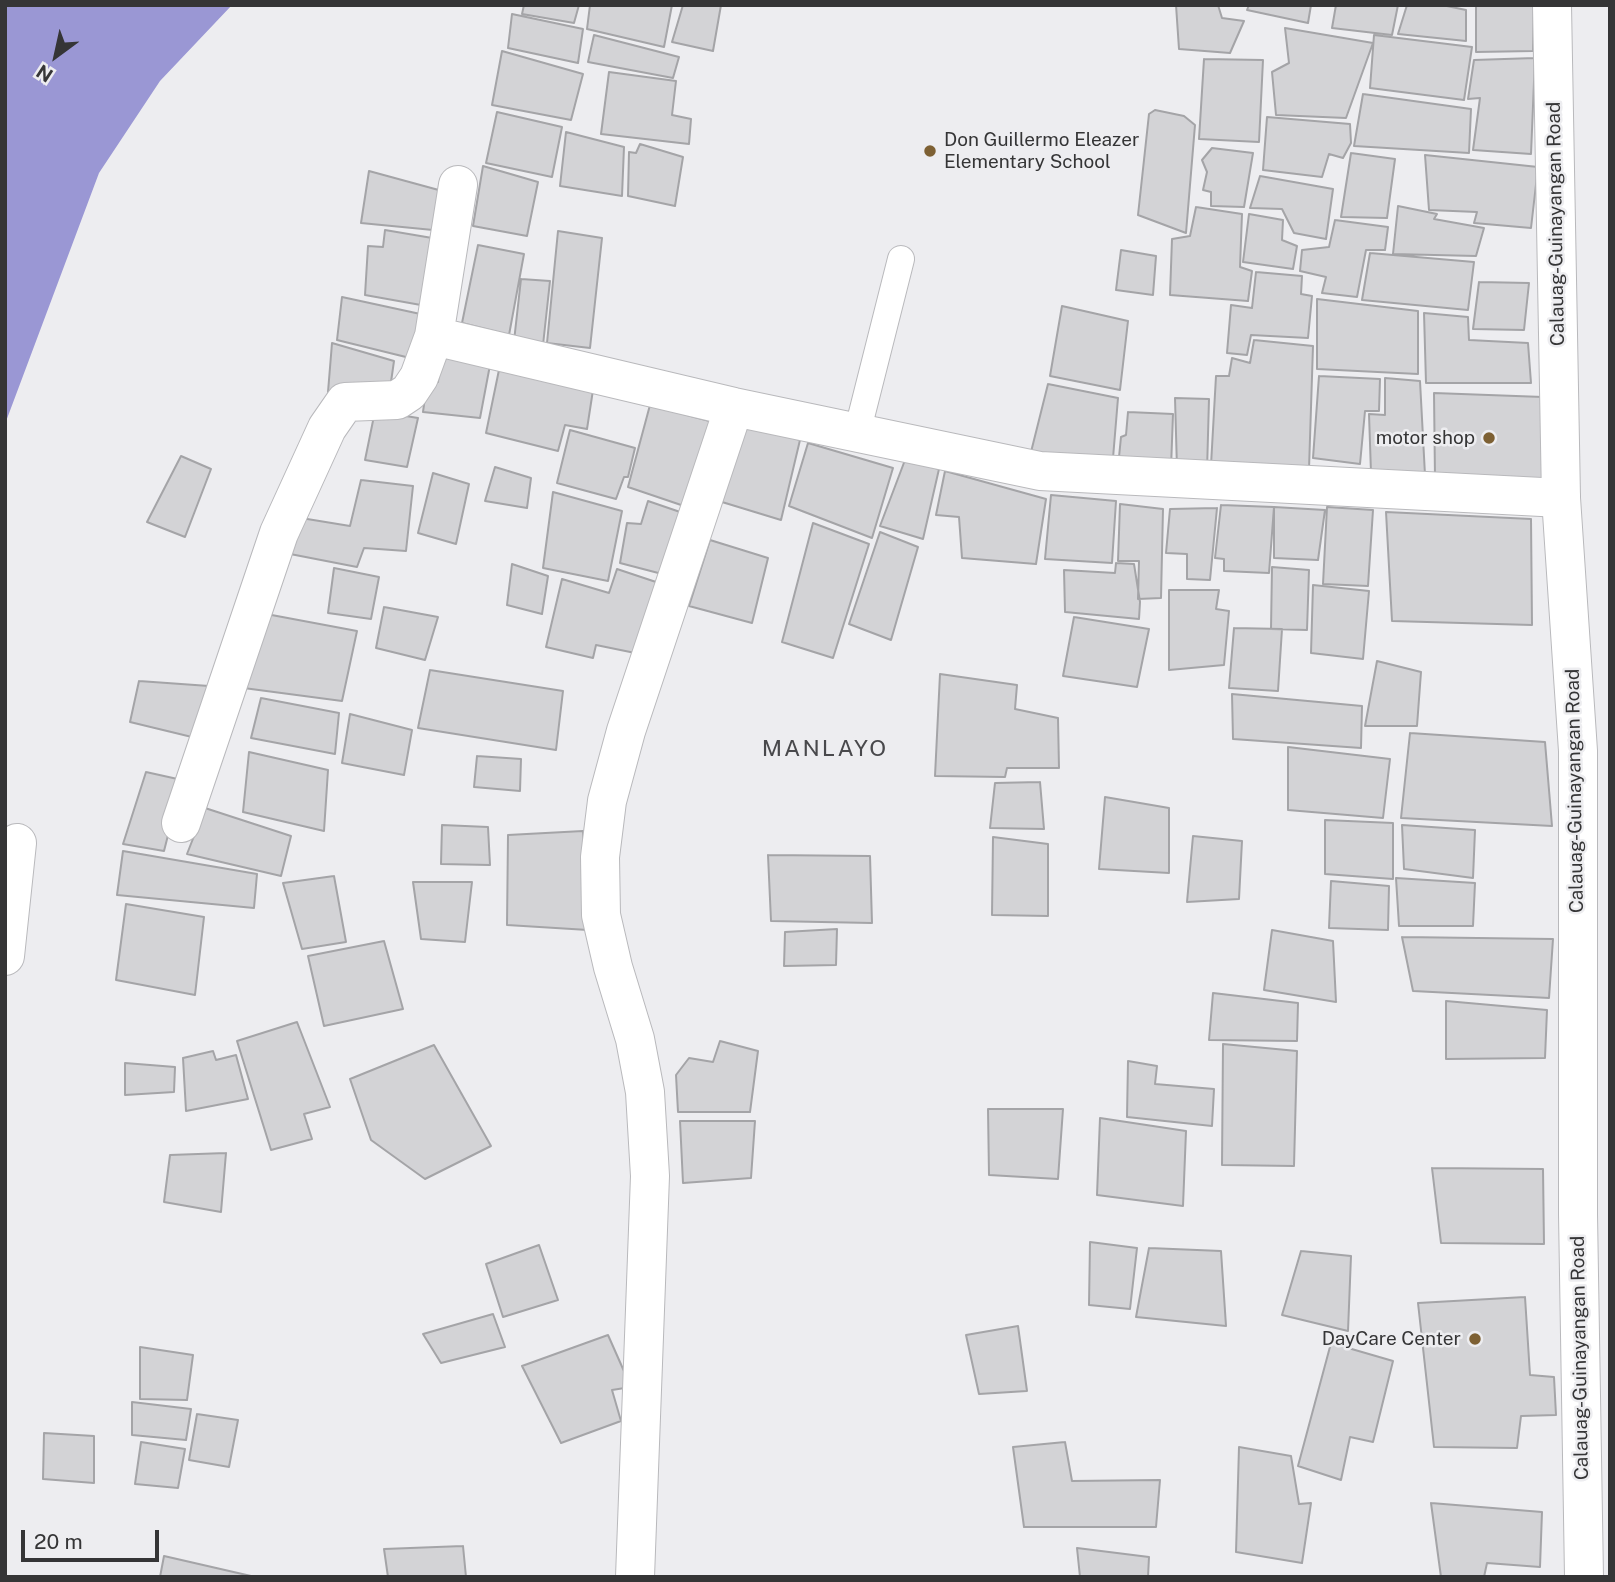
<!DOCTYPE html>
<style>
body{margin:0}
#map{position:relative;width:1615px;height:1582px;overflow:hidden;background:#ededf0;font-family:"Public Sans",sans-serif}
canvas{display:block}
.frame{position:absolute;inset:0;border:7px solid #353536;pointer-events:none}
.north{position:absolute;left:21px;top:21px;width:70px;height:70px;-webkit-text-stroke:5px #ededf0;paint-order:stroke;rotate:213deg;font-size:19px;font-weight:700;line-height:28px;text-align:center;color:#353536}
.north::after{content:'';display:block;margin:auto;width:24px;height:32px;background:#353536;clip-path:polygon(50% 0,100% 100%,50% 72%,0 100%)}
.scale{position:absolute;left:21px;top:1530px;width:138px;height:32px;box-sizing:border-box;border:4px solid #353536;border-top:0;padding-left:9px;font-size:21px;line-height:24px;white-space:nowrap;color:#353536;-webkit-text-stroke:5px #ededf0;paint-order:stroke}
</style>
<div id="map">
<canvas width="1615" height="1582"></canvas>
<div class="frame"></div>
<div class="north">N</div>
<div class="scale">20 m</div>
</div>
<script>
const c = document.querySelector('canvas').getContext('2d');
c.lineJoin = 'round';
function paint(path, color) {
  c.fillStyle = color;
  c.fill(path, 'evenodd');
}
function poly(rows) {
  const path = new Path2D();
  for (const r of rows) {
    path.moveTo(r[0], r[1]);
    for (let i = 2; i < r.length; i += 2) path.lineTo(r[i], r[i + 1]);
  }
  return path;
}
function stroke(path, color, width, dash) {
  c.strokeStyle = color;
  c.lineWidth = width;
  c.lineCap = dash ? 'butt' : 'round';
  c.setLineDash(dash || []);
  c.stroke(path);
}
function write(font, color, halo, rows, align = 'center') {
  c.font = font + ' "Public Sans",sans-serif';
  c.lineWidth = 5;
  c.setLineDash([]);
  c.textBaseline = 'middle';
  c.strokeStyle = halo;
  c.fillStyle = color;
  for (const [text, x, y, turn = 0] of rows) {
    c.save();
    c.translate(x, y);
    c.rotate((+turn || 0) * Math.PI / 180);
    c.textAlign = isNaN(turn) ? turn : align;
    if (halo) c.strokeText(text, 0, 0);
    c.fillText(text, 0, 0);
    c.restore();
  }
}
const water = poly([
 [5,5,232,5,160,81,99,173,5,424]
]);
const building = poly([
 [524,5,579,5,574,23,522,14,524,5],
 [590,5,672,5,664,47,587,29,590,5],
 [683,5,721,5,713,51,672,42,683,5],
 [1176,5,1218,5,1222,18,1244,21,1230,53,1179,49,1176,5],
 [1249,5,1311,5,1308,23,1247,10,1249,5],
 [1336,5,1398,5,1392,35,1332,28,1336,5],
 [1407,5,1442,5,1466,10,1466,41,1398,34,1407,5],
 [1476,5,1534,5,1533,51,1476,52,1476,5],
 [512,14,583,29,578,63,508,48,512,14],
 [1285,28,1373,43,1346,118,1276,115,1272,72,1289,63,1285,28],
 [594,35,679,57,673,78,588,62,594,35],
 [1374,35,1472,47,1464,100,1370,88,1374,35],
 [502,51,583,74,571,120,492,105,502,51],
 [1535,58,1531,154,1473,150,1480,98,1468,99,1474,60,1535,58],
 [1204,59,1263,60,1259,142,1199,139,1204,59],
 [609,72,676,81,672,115,691,119,689,144,601,134,609,72],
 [1363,94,1471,109,1469,153,1354,146,1363,94],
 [1155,110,1184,116,1195,125,1186,233,1138,215,1149,114,1155,110],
 [497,112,562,127,552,177,486,163,497,112],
 [1267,117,1350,124,1351,143,1343,158,1329,154,1322,177,1263,170,1267,117],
 [566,132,624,147,622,196,560,186,566,132],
 [640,144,683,157,675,206,628,196,629,152,636,153,640,144],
 [1212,148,1253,153,1244,207,1211,206,1211,192,1203,190,1207,172,1202,160,1212,148],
 [1351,153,1395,159,1387,218,1341,217,1351,153],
 [1425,155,1538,167,1531,228,1474,223,1477,212,1429,210,1425,155],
 [483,166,538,182,527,236,473,226,483,166],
 [369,171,446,192,433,230,361,223,369,171],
 [1260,176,1333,189,1326,239,1294,233,1282,209,1250,208,1260,176],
 [1398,206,1437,214,1434,219,1484,228,1476,256,1393,254,1398,206],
 [1196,207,1242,214,1240,267,1252,271,1248,301,1170,295,1172,239,1190,236,1196,207],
 [1249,214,1283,220,1282,240,1297,246,1293,269,1243,262,1249,214],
 [1335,220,1388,227,1385,250,1366,250,1357,297,1322,293,1326,277,1300,271,1302,250,1329,247,1335,220],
 [385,230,444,240,432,307,365,295,368,246,383,247,385,230],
 [558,231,602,238,590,348,547,343,558,231],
 [478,245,524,254,509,335,462,323,478,245],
 [1121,250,1156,256,1153,295,1116,290,1121,250],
 [1370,253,1474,262,1468,310,1362,300,1370,253],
 [1256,272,1302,276,1301,294,1312,296,1308,338,1251,335,1247,355,1227,353,1231,305,1252,308,1256,272],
 [521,279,550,281,543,345,514,341,521,279],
 [1479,282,1529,283,1524,330,1473,329,1479,282],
 [342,297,425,315,414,359,337,340,342,297],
 [1317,299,1418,311,1418,374,1317,369,1317,299],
 [1062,306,1128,321,1120,390,1050,376,1062,306],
 [1424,313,1468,317,1469,340,1528,343,1531,383,1426,383,1424,313],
 [1254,340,1313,346,1309,469,1211,465,1216,376,1229,376,1232,358,1250,363,1254,340],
 [332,343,394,361,389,396,345,396,328,392,332,343],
 [441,355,490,365,480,418,423,412,427,382,438,382,441,355],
 [500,365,593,390,587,429,565,425,558,451,486,433,500,365],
 [1319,376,1380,379,1379,411,1365,411,1360,464,1313,458,1319,376],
 [1385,378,1420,381,1425,475,1371,473,1369,414,1385,415,1385,378],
 [1048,384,1118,398,1112,470,1030,456,1048,384],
 [1434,393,1543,397,1543,478,1435,479,1434,393],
 [1175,398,1209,399,1207,471,1177,469,1175,398],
 [650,405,713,422,687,507,628,487,650,405],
 [375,411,418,418,407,467,365,460,375,411],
 [1128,412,1173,414,1171,468,1118,467,1121,437,1126,435,1128,412],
 [744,423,800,440,781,520,722,502,744,423],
 [570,430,635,448,628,477,624,477,616,499,557,483,570,430],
 [808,443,893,468,872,538,789,506,808,443],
 [181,456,211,469,185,537,147,522,181,456],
 [905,460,939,469,923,539,880,526,905,460],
 [495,467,531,478,527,508,485,501,495,467],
 [945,471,1046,499,1036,564,962,558,959,517,936,515,945,471],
 [433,473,469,484,456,544,418,533,433,473],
 [361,480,413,486,406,551,364,548,357,567,285,553,295,517,350,526,361,480],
 [553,492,622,511,608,581,543,568,553,492],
 [1051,495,1116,501,1112,563,1045,559,1051,495],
 [648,501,683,513,666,575,620,563,627,523,641,524,648,501],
 [1120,504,1163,509,1161,598,1138,599,1139,561,1118,561,1120,504],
 [1221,505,1274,507,1269,573,1224,571,1224,559,1215,558,1221,505],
 [1274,507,1325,510,1318,560,1274,558,1274,507],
 [1327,507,1373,510,1368,586,1323,584,1327,507],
 [1217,508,1210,580,1187,579,1187,554,1166,553,1170,509,1217,508],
 [1386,512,1531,519,1532,625,1392,621,1386,512],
 [813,523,869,544,833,658,782,642,813,523],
 [880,532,918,547,891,640,849,624,880,532],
 [710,540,768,558,752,623,689,606,710,540],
 [1116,563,1134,564,1140,602,1139,619,1065,612,1064,570,1115,573,1116,563],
 [512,564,548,576,542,614,507,605,512,564],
 [1272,567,1309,570,1307,630,1271,629,1272,567],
 [334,568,379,577,371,619,328,613,334,568],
 [617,569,659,583,640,654,596,645,593,658,546,647,562,579,609,593,617,569],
 [1313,585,1369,591,1363,659,1311,653,1313,585],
 [1169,590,1219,590,1216,609,1229,611,1224,665,1169,670,1169,590],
 [384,607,438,617,425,660,376,648,384,607],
 [261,613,357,631,342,701,236,687,261,613],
 [1074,617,1149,629,1137,687,1063,676,1074,617],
 [1234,628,1282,629,1278,691,1229,688,1234,628],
 [1377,661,1421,672,1417,726,1365,726,1377,661],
 [430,670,563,691,556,750,418,728,430,670],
 [940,674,1017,685,1015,709,1058,718,1059,768,1007,768,1005,777,935,776,940,674],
 [139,681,209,686,196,738,130,722,139,681],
 [1232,694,1362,706,1361,748,1233,739,1232,694],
 [261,698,339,713,335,754,251,738,261,698],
 [350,714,412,730,404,775,342,763,350,714],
 [1410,733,1545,742,1552,826,1401,818,1410,733],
 [1288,747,1390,759,1383,818,1288,810,1288,747],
 [249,752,328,770,324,831,243,812,249,752],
 [477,756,521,759,520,791,474,787,477,756],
 [146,772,182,780,164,851,123,844,146,772],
 [1040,782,1044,829,990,828,995,783,1040,782],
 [1105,797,1169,808,1169,873,1099,869,1105,797],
 [205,808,291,836,281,876,187,854,205,808],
 [1325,820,1393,823,1393,879,1325,874,1325,820],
 [442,825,488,827,490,865,441,864,442,825],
 [1402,825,1475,830,1473,878,1404,869,1402,825],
 [583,831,588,930,507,925,508,835,583,831],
 [1193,836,1242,841,1239,899,1187,902,1193,836],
 [993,837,1048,844,1048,916,992,915,993,837],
 [123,851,257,874,254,908,117,895,123,851],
 [768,855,870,856,872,923,771,921,768,855],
 [334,876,346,942,302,949,283,883,334,876],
 [1396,878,1475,883,1473,926,1399,926,1396,878],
 [1331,881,1389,886,1388,930,1329,928,1331,881],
 [413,882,472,882,465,942,421,939,413,882],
 [126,904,204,917,195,995,116,980,126,904],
 [837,929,836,965,784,966,785,932,837,929],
 [1272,930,1333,941,1336,1002,1264,990,1272,930],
 [1402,937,1553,939,1549,998,1413,991,1402,937],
 [384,941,403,1009,324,1026,308,956,384,941],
 [1213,993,1298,1003,1297,1041,1209,1040,1213,993],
 [1446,1001,1547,1010,1545,1058,1446,1059,1446,1001],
 [297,1022,330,1107,304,1114,312,1139,271,1150,237,1041,297,1022],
 [720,1041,758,1051,750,1112,678,1112,676,1075,689,1058,713,1062,720,1041],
 [1223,1044,1297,1051,1294,1166,1222,1165,1223,1044],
 [434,1045,491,1146,425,1179,371,1140,350,1079,434,1045],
 [213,1051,216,1060,236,1055,248,1099,186,1111,183,1058,213,1051],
 [1128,1061,1157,1066,1155,1084,1214,1089,1212,1126,1127,1117,1128,1061],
 [125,1063,175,1067,174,1092,125,1095,125,1063],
 [988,1109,1063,1109,1058,1179,989,1175,988,1109],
 [1100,1118,1186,1131,1183,1206,1097,1195,1100,1118],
 [680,1121,755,1121,751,1178,683,1183,680,1121],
 [226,1153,221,1212,164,1202,170,1155,226,1153],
 [1432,1168,1543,1169,1544,1244,1441,1243,1432,1168],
 [1090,1242,1137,1248,1130,1309,1089,1305,1090,1242],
 [539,1245,558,1300,503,1317,486,1264,539,1245],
 [1149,1248,1221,1251,1226,1326,1136,1317,1149,1248],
 [1301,1251,1351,1256,1348,1331,1282,1315,1301,1251],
 [1525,1297,1530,1375,1554,1377,1556,1415,1521,1416,1517,1448,1434,1447,1418,1303,1525,1297],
 [493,1314,505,1347,441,1363,423,1334,493,1314],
 [1018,1326,1027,1391,979,1394,966,1335,1018,1326],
 [608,1335,631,1387,612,1390,621,1421,561,1443,522,1366,608,1335],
 [1331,1343,1393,1361,1373,1442,1350,1437,1341,1480,1298,1466,1331,1343],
 [140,1347,193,1355,187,1400,140,1399,140,1347],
 [132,1402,191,1409,186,1440,132,1435,132,1402],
 [197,1414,238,1420,229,1467,189,1460,197,1414],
 [44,1433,94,1436,94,1483,43,1479,44,1433],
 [141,1442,185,1449,178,1488,135,1484,141,1442],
 [1065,1442,1072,1481,1160,1480,1156,1527,1024,1527,1013,1447,1065,1442],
 [1239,1447,1291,1456,1299,1504,1311,1503,1302,1563,1236,1552,1239,1447],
 [1431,1503,1542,1512,1540,1567,1487,1563,1484,1577,1441,1577,1431,1503],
 [463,1546,466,1577,388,1577,384,1549,463,1546],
 [1077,1548,1149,1557,1148,1577,1080,1577,1077,1548],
 [164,1556,251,1576,160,1577,164,1556]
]);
const service = poly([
 [857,433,901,259]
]);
const minor = poly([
 [434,336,734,407,1040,471,1561,498],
 [181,823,279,533,327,428,345,402,397,400,409,392,419,377,434,336,458,185],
 [5,956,17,843],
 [635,1577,650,1176,645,1092,635,1039,613,967,601,915,600,857,607,801,626,731,734,407]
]);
const secondary = poly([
 [1552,5,1561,498,1578,751,1578,1214,1584,1577]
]);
const markers = [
 [930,151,7,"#7d6033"],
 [1489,438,7,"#7d6033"],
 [1475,1339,7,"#7d6033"]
];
const poiNames = [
 ["Don Guillermo Eleazer",944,140,"left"],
 ["Elementary School",944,162,"left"],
 ["motor shop",1475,438],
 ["DayCare Center",1461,1339]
];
const streetNames = [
 ["Calauag-Guinayangan Road",1556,224,-91],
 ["Calauag-Guinayangan Road",1575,791,-91],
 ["Calauag-Guinayangan Road",1580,1358,-91]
];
const quarterNames = [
 ["MANLAYO",825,749]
];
paint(water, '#9a97d4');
paint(building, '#d3d3d6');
stroke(building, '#a4a4a7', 2);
stroke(service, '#b9b9bc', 28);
stroke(minor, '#b9b9bc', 40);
stroke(secondary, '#b9b9bc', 40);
stroke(service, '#fff', 26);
stroke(minor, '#fff', 38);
stroke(secondary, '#fff', 38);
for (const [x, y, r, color] of markers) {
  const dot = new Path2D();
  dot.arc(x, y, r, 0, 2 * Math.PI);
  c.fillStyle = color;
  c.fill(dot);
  stroke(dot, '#ededf0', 2.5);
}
write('19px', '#353536', '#ededf0', poiNames, 'right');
write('19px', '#353536', '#ededf0', streetNames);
c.letterSpacing = '2px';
write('23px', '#49494c', '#ededf0', quarterNames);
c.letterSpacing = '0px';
</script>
